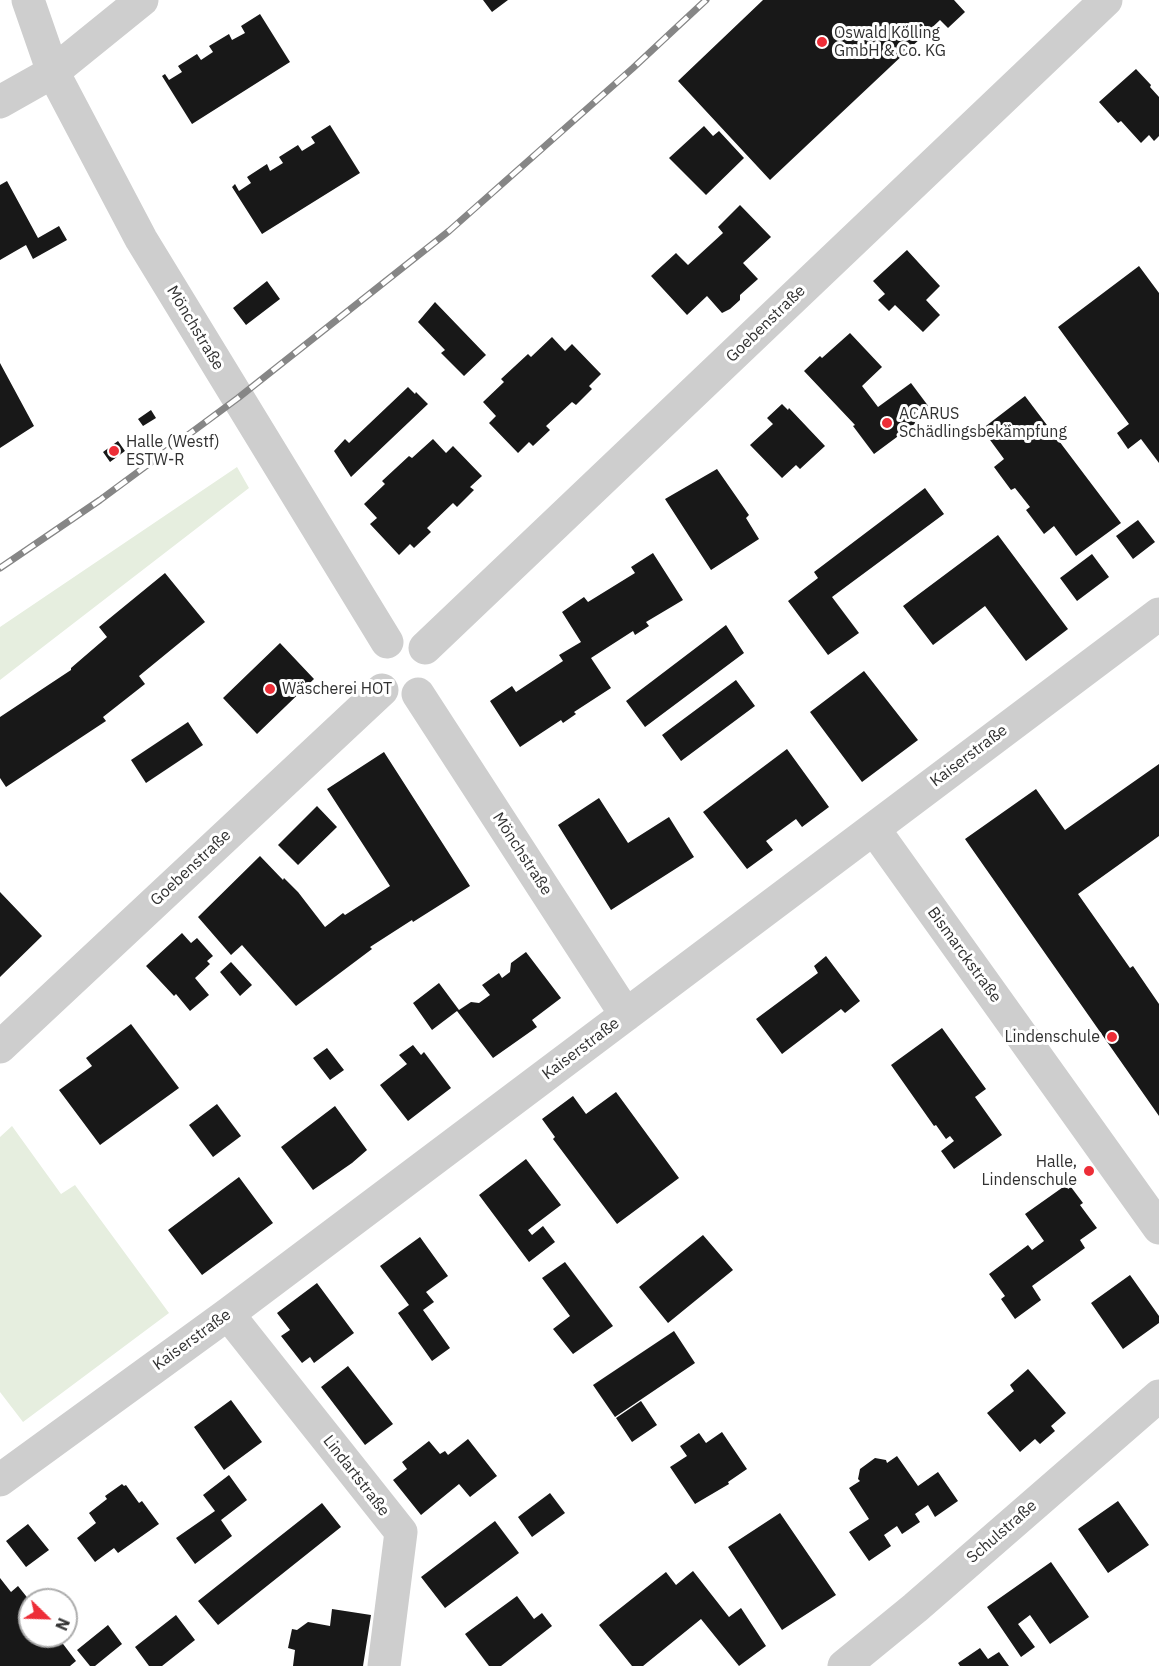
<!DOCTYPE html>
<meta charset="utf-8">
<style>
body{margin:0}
#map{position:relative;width:1159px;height:1666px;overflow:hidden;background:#fff;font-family:"IBM Plex Sans",sans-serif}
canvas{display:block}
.north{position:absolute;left:18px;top:1588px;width:60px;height:60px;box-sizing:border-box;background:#fff;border:2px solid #adadad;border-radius:50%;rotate:113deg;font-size:16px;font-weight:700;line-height:24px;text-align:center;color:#313131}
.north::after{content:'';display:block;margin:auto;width:21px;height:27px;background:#ed2d37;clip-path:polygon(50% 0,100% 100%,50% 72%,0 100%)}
</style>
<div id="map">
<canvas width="1159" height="1666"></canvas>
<div class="north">N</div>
</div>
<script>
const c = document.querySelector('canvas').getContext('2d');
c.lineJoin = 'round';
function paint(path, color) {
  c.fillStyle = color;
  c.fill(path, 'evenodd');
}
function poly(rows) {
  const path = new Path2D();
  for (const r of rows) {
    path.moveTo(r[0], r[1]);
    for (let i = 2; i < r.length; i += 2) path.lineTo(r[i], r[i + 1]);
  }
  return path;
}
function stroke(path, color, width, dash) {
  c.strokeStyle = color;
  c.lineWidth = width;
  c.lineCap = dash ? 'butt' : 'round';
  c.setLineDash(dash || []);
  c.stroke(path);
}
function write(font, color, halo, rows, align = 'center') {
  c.font = font + ' "IBM Plex Sans",sans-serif';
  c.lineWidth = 6;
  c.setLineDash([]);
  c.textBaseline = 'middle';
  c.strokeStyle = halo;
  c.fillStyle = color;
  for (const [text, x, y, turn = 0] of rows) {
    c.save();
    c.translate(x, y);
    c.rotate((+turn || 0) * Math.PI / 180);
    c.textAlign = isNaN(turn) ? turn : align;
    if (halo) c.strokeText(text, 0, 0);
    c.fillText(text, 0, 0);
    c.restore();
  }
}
const green = poly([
 [237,467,249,488,0,680,0,627],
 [12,1126,61,1194,75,1185,169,1313,23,1422,0,1392,0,1137]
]);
const building = poly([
 [483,0,508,0,492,12],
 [763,0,954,0,965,12,948,28,940,20,770,180,678,81],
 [260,14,290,62,192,124,162,76,165,74,169,80,182,72,178,66,197,54,201,60,213,52,209,46,229,34,232,40,245,33,241,26],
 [1136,69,1151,85,1150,87,1159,97,1159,136,1154,141,1149,135,1141,143,1121,121,1118,123,1099,102],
 [330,125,360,173,262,234,232,187,235,184,239,191,251,183,247,177,267,164,270,171,283,163,279,157,298,145,302,151,315,143,311,137],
 [704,126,713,136,719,131,744,158,706,195,669,158],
 [7,181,38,238,59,226,67,240,33,259,26,245,0,260,0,185],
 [740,205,771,237,743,263,758,279,740,295,740,300,730,309,722,313,707,296,687,315,651,276,676,253,688,265,723,233,718,227],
 [907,250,940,286,926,300,940,315,923,332,895,305,889,311,878,300,885,294,873,281],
 [1139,266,1159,293,1159,463,1141,439,1128,449,1117,433,1129,424,1058,327],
 [267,281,280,299,246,325,233,308],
 [435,302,486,355,464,376,441,353,445,350,418,322],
 [850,333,882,367,862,386,878,407,911,383,932,411,874,454,853,426,855,425,804,371,820,356,822,358],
 [552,337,565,351,572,344,601,374,589,386,592,389,576,405,572,402,546,426,550,430,533,446,529,442,518,453,489,423,496,416,483,402,504,382,501,379,528,354,531,357],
 [0,363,34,426,0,448],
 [408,387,415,394,416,392,428,404,351,477,334,451,345,439,349,443],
 [1025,396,1121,523,1076,556,1054,526,1044,534,1026,510,1030,507,1015,488,1011,490,994,467,1004,459,982,429],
 [782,404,788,410,789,408,825,446,800,469,796,465,782,478,750,445,773,424,767,418],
 [151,410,156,418,143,426,138,419],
 [433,439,446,453,453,446,482,476,470,487,474,490,457,507,453,503,427,528,431,532,414,548,410,544,399,555,370,524,377,518,364,504,385,484,382,481,409,456,412,458],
 [118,441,125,451,110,462,103,452],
 [717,469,749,515,746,518,759,539,711,570,665,499],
 [925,488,944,514,832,597,859,633,828,655,788,601,818,578,814,572],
 [1138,520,1155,542,1133,559,1116,536],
 [998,535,1068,629,1026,661,985,606,933,645,903,606],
 [653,553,683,600,646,622,649,626,635,635,633,631,591,658,611,688,574,712,576,714,563,723,561,720,520,747,490,701,512,686,516,692,563,661,559,655,581,642,562,612,584,597,588,602,635,573,631,567],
 [1092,554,1109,577,1077,601,1060,578],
 [165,573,205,622,139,676,145,684,103,717,106,721,6,787,0,778,0,717,71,670,71,668,107,637,99,627],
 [726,625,744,653,645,727,626,701],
 [280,643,314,679,257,734,223,698],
 [864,671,918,740,862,782,810,712],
 [736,680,755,706,681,761,662,735],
 [188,722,203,745,146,783,131,760],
 [787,749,829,807,802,827,796,819,766,841,773,850,747,869,703,812],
 [384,752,470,886,413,922,412,920,370,947,372,949,296,1006,242,945,231,955,198,917,260,856,283,880,284,878,298,892,325,927,343,913,345,915,390,886,327,789],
 [1159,764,1159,836,1078,894,1130,968,1133,966,1159,1004,1159,1116,965,839,1036,789,1065,830],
 [599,798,628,843,669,817,694,857,611,910,558,825],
 [317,806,337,827,298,865,278,845],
 [0,892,42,936,0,977],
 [182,933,191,943,197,938,213,956,207,961,210,964,195,978,209,995,190,1011,176,994,174,996,146,966],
 [526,952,561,998,532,1020,537,1027,493,1058,457,1011,432,1030,413,1003,439,983,459,1010,471,1002,479,1003,490,995,482,985,499,973,502,978,510,972,511,963],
 [826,956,860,1001,845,1013,841,1009,782,1054,756,1019,818,973,814,966],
 [231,962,252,985,240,996,220,972],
 [131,1024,179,1088,100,1145,59,1090,92,1066,86,1058],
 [942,1028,986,1089,975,1097,1002,1135,954,1169,941,1151,954,1141,950,1136,946,1139,936,1125,934,1126,891,1065],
 [413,1045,421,1055,424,1052,451,1088,408,1121,380,1085,407,1064,399,1055],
 [327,1048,344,1070,330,1080,313,1058],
 [616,1092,679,1178,617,1224,553,1139,555,1137,542,1119,573,1096,586,1114],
 [217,1104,241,1136,213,1157,189,1125],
 [335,1106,367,1150,352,1163,313,1190,281,1147],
 [526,1159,561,1205,528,1230,532,1235,543,1226,555,1242,529,1262,479,1195],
 [239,1177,273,1223,202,1275,168,1230],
 [1066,1185,1068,1189,1071,1187,1083,1203,1080,1205,1097,1228,1080,1240,1085,1248,1032,1286,1041,1300,1015,1319,1001,1299,1005,1296,989,1274,1028,1245,1032,1250,1044,1241,1025,1214],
 [703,1235,733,1270,668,1323,639,1287],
 [420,1237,448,1276,426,1292,434,1302,423,1310,450,1348,432,1361,398,1313,409,1305,380,1266],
 [565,1262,613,1326,573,1354,553,1329,570,1316,542,1278],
 [1130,1275,1159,1316,1159,1323,1123,1349,1091,1303],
 [317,1283,354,1333,314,1363,310,1357,302,1363,281,1336,290,1330,277,1313],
 [674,1331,695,1363,615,1417,593,1385],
 [348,1366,393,1424,365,1445,321,1387],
 [1028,1369,1066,1413,1051,1426,1055,1431,1040,1444,1035,1439,1020,1452,987,1413,1014,1391,1010,1385],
 [231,1400,262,1442,224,1470,194,1427],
 [641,1401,657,1425,632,1442,616,1418],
 [722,1432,747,1469,728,1482,729,1484,695,1504,670,1467,687,1456,680,1446,699,1433,706,1443],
 [468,1439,497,1476,470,1497,459,1484,421,1515,393,1480,407,1469,402,1462,429,1441,440,1454,445,1451,448,1455],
 [897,1456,918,1486,938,1472,958,1501,935,1517,928,1505,915,1514,920,1522,902,1534,897,1526,884,1535,891,1546,869,1561,849,1532,869,1519,849,1488,860,1481,858,1479,860,1469,875,1458,886,1460,887,1463],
 [229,1475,247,1500,221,1520,232,1536,195,1564,176,1538,215,1511,203,1495],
 [122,1484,124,1486,126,1485,139,1503,142,1501,159,1524,118,1553,114,1548,95,1562,77,1538,96,1523,89,1513,107,1499,105,1496],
 [550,1493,565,1513,532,1537,518,1517],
 [1118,1501,1149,1545,1108,1573,1078,1529],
 [322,1503,341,1527,218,1625,198,1601],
 [780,1513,836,1595,782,1630,728,1547],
 [495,1521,519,1553,445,1608,421,1577],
 [28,1524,49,1550,26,1567,6,1541],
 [1051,1562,1089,1617,1050,1644,1030,1615,1018,1624,1035,1647,1021,1657,987,1607],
 [693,1571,729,1617,741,1608,766,1646,739,1666,701,1619,643,1666,632,1666,599,1625,666,1572,676,1585],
 [0,1578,11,1592,18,1586,30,1601,30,1636,57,1636,76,1661,70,1666,0,1666],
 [517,1596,534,1619,542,1613,552,1626,501,1666,489,1666,465,1634],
 [332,1609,371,1615,363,1666,293,1666,295,1650,288,1648,292,1629,297,1630,308,1622,330,1626],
 [176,1615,195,1640,162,1666,149,1666,135,1647],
 [108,1625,122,1644,95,1666,90,1666,77,1650],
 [980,1648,988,1659,999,1652,1009,1666,960,1666,958,1663]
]);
const street = poly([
 [28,0,53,72,141,239,387,642],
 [0,102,53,72,142,0],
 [425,648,1106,0],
 [418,694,626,1015],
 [874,829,1159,1228],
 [0,1047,382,690],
 [228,1314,401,1532,384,1666],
 [0,1480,228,1314,1159,614],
 [844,1666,915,1608,1159,1396]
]);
const rail = poly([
 [0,568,100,500,238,398,449,231,633,68,706,0]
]);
const markers = [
 [822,42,6,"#ed2d37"],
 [887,423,6,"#ed2d37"],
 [114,451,6,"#ed2d37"],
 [270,689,6,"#ed2d37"],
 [1112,1037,6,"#ed2d37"],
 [1089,1171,6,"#ed2d37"]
];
const poiNames = [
 ["Oswald Kölling",834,33],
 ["GmbH & Co. KG",834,51],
 ["ACARUS",899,414],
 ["Schädlingsbekämpfung",899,432],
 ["Halle (Westf)",126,442],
 ["ESTW-R",126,460],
 ["Wäscherei HOT",282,689],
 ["Lindenschule",1100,1037,"right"],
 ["Halle,",1077,1162,"right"],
 ["Lindenschule",1077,1180,"right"]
];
const streetNames = [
 ["Goebenstraße",766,324,-44],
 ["Mönchstraße",195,328,59],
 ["Kaiserstraße",969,756,-37],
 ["Mönchstraße",522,854,57],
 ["Goebenstraße",191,868,-43],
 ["Bismarckstraße",964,955,54],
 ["Kaiserstraße",581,1049,-37],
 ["Kaiserstraße",192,1340,-36],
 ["Lindartstraße",356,1476,52],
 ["Schulstraße",1002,1532,-41]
];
paint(green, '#e6eedf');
paint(building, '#181818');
stroke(street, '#cecece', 33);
stroke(rail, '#868686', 7);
stroke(rail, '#fff', 4.5, [14]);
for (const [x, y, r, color] of markers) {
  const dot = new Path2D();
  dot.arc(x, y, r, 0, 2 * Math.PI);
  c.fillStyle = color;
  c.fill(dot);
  stroke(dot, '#fff', 2);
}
write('16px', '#313131', '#fff', poiNames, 'left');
write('16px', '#313131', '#fff', streetNames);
</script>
